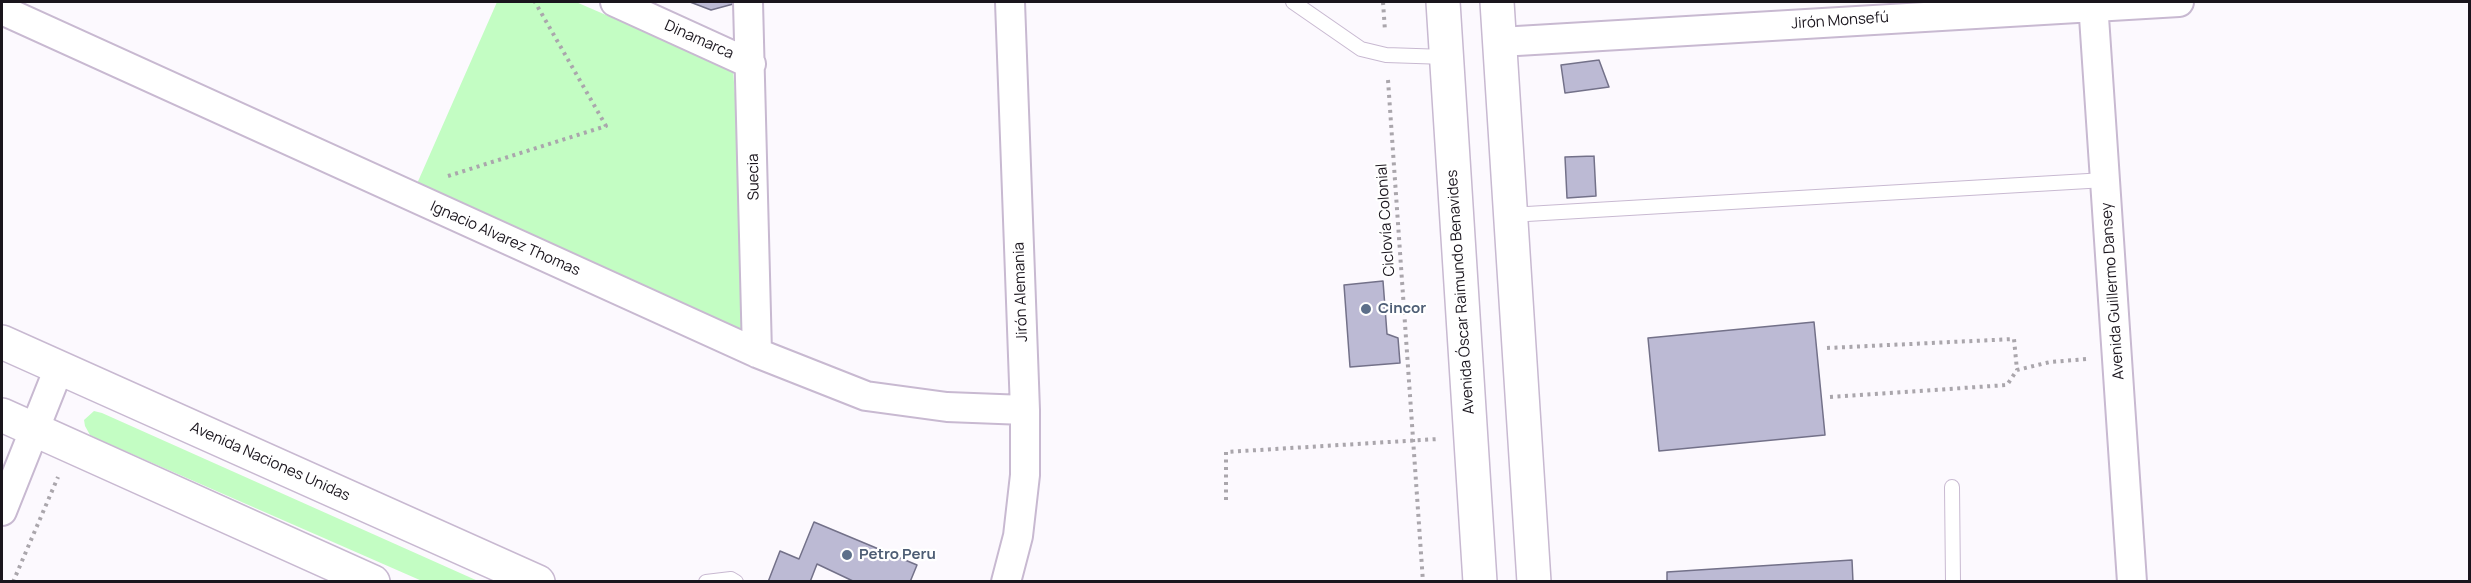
<!DOCTYPE html>
<meta charset="utf-8">
<style>
body{margin:0}
#map{position:relative;width:2471px;height:583px;overflow:hidden;background:#fcf9fe;font-family:Manrope,sans-serif}
canvas{display:block}
.frame{position:absolute;inset:0;border:3px solid #1a151d;pointer-events:none}
</style>
<div id="map">
<canvas width="2471" height="583"></canvas>
<div class="frame"></div>
</div>
<script>
const c = document.querySelector('canvas').getContext('2d');
c.lineJoin = 'round';
function paint(path, color) {
  c.fillStyle = color;
  c.fill(path, 'evenodd');
}
function poly(rows) {
  const path = new Path2D();
  for (const r of rows) {
    path.moveTo(r[0], r[1]);
    for (let i = 2; i < r.length; i += 2) path.lineTo(r[i], r[i + 1]);
  }
  return path;
}
function stroke(path, color, width, dash) {
  c.strokeStyle = color;
  c.lineWidth = width;
  c.lineCap = dash ? 'butt' : 'round';
  c.setLineDash(dash || []);
  c.stroke(path);
}
function write(font, color, halo, rows, align = 'center') {
  c.font = font + ' Manrope,sans-serif';
  c.lineWidth = 4.5;
  c.setLineDash([]);
  c.textBaseline = 'middle';
  c.strokeStyle = halo;
  c.fillStyle = color;
  for (const [text, x, y, turn = 0] of rows) {
    c.save();
    c.translate(x, y);
    c.rotate((+turn || 0) * Math.PI / 180);
    c.textAlign = isNaN(turn) ? turn : align;
    if (halo) c.strokeText(text, 0, 0);
    c.fillText(text, 0, 0);
    c.restore();
  }
}
const green = poly([
 [497,2,576,2,733,70,756,350,412,195],
 [94,411,102,413,478,581,422,581,100,440,90,435,85,426,84,420]
]);
const building = poly([
 [690,2,737,2,737,3,711,10,690,2],
 [1599,60,1609,87,1565,93,1561,65,1599,60],
 [1594,156,1596,196,1567,198,1565,157,1594,156],
 [1383,281,1387,334,1398,338,1400,363,1350,367,1344,285,1383,281],
 [1814,322,1825,435,1659,451,1648,338,1814,322],
 [814,522,917,565,910,582,855,582,817,564,810,582,768,582,780,551,799,559,814,522],
 [1852,560,1853,582,1667,582,1667,572,1852,560]
]);
const path = poly([
 [1383,2,1385,31],
 [1388,80,1423,582],
 [448,176,606,126,535,2],
 [1827,348,2014,339,2017,370],
 [1830,397,2007,385,2017,370,2050,362,2087,359],
 [1226,500,1226,452,1438,439],
 [13,582,58,477]
]);
const service = poly([
 [1293,2,1361,49,1386,55,1446,57],
 [1510,215,2105,180],
 [1952,487,1953,582],
 [706,582,731,579,736,582]
]);
const minor = poly([
 [615,2,751,64],
 [748,2,757,353],
 [2093,2,2132,582],
 [2,10,757,353,866,396,947,407,1025,410],
 [1500,42,2179,2],
 [2,511,59,368],
 [1006,582,1018,536,1025,475,1025,410,1010,2]
]);
const secondary = poly([
 [2,342,538,582],
 [2,415,373,582]
]);
const primary = poly([
 [1443,2,1480,582],
 [1497,2,1534,582]
]);
const markers = [
 [1366,309,6,"#5c6f8a"],
 [847,555,6,"#5c6f8a"]
];
const streetNames = [
 ["Jirón Monsefú",1840,21,-4],
 ["Dinamarca",699,40,24],
 ["Suecia",754,177,-91],
 ["Ciclovía Colonial",1386,220,-94],
 ["Ignacio Alvarez Thomas",505,239,24],
 ["Avenida Guillermo Dansey",2113,291,-94],
 ["Jirón Alemania",1021,292,-92],
 ["Avenida Óscar Raimundo Benavides",1461,292,-94],
 ["Avenida Naciones Unidas",270,462,24]
];
const serviceNames = [
 ["Cincor",1378,309],
 ["Petro Peru",859,555]
];
paint(green, '#c3fdc3');
paint(building, '#bcbad4');
stroke(building, '#737189', 1.5);
stroke(service, '#c8b9d1', 16);
stroke(minor, '#c8b9d1', 32);
stroke(secondary, '#c8b9d1', 36);
stroke(primary, '#c8b9d1', 36);
stroke(path, '#aaa6ac', 4, [3, 4.5]);
stroke(service, '#fff', 14);
stroke(minor, '#fff', 28);
stroke(secondary, '#fff', 33);
stroke(primary, '#fff', 33);
for (const [x, y, r, color] of markers) {
  const dot = new Path2D();
  dot.arc(x, y, r, 0, 2 * Math.PI);
  c.fillStyle = color;
  c.fill(dot);
  stroke(dot, '#fff', 2);
}
write('15px', '#1a151d', '#fff', streetNames);
write('bold 15px', '#4e5e75', '#fff', serviceNames, 'left');
</script>
